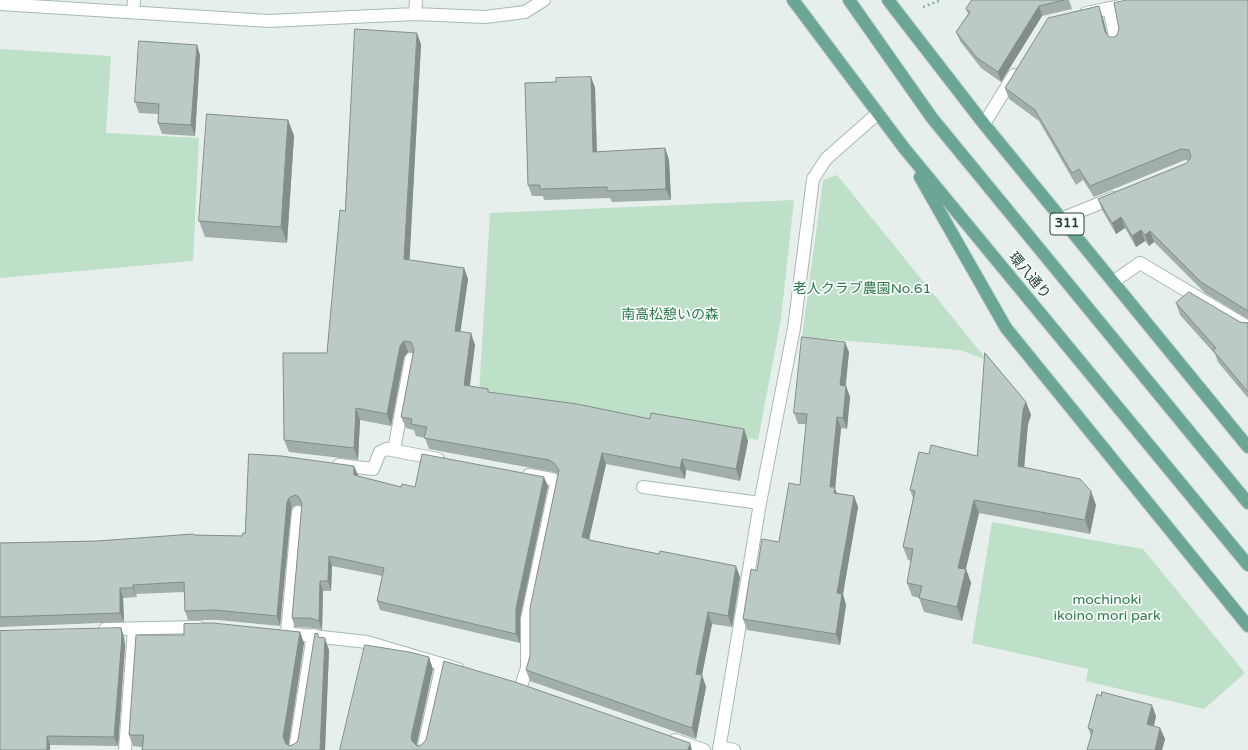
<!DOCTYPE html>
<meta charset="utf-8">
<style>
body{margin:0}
canvas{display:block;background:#e6efeb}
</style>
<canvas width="1248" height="750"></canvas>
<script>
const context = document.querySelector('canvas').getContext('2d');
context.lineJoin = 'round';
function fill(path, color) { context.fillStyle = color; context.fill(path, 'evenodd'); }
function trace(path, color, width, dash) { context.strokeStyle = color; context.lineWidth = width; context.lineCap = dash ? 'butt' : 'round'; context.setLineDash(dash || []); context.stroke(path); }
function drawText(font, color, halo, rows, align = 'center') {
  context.font = font + ' "Varela Round","Noto Sans JP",sans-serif'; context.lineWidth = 3.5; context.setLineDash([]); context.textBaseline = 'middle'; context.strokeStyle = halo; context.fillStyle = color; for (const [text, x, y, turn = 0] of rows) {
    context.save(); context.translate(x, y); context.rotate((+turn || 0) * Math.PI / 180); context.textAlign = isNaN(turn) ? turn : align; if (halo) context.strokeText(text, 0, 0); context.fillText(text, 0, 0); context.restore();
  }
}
fill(new Path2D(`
 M0 49 111 56 106 133 199 138 193 261 0 278Z
 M837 175 987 360 960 350 802 337 823 180Z
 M794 200 781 319 758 440 479 393 490 213Z
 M992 522 1143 549 1245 673 1204 709 1086 681 1088 669 972 643Z`), '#bfe0c8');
const minor = new Path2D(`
 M0 4 269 21 415 14 485 17 525 12 544 0
 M1109 8 1116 41
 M133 12 134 0
 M1086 13 1130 4
 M415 14 416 0
 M984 124 1014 75
 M1063 218 1113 198
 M1113 282 1140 263 1248 327
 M394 450 411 359
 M339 465 373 469 380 452 386 449 438 459
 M643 487 760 503
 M105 629 199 627
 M285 633 367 642 458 669
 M287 633 298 512
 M521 686 527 668V619L556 484 552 479 529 475
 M675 740 704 750
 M719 747 734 750
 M125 750 134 629
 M295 750 313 635
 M423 750 442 664
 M719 750 760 503 794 328 813 179 826 159 878 113`);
const major = new Path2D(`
 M793 0 904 148 1248 565
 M849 0 932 118 1248 503
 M888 0 984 124 1248 447
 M920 177 1006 328 1248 626`);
trace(minor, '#a8b8b2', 14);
trace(major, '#c2cac8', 14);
trace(new Path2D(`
 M923 7 941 0`), '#86b3a5', 2.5, [2, 3]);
trace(minor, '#fff', 12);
trace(major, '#6aa596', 12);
fill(new Path2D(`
 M972 0H1069L1072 9 1042 16 1001 82 981 68 960 41 956 32 968 14 966 9Z
 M1248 0V319L1205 293 1154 242 1149 246 1145 241 1136 247 1125 228 1116 234 1102 210 1098 199 1187 163 1189 161 1185 160 1094 197 1083 180 1076 185 1039 121 1009 99 1005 88 1103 18 1107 34 1109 37H1114Z
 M421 44 409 260 464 268 468 279 460 332 475 345 470 386 489 392 650 419 744 429 748 441 740 481 686 470 685 479 606 464 589 538 590 540 740 577 732 627 712 624 702 675 706 687 696 739 530 681 526 670 530 656 558 474 553 472 429 449 425 438 416 436 414 430 406 428 401 417 413 353 408 352 404 357 391 426 360 420 358 460 289 452 284 440 327 353 345 211Z
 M200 55 195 136 162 134 158 123 159 114 139 113 135 102Z
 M591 77 595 88 597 152 665 148 669 160 671 200 612 202 610 198 544 200 543 196H532L528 185 556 82Z
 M288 120 294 136 287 243 205 237 199 221Z
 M1176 303 1240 322 1247 323 1248 322V398L1218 362 1215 354 1180 315Z
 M849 352 846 386 850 397 847 429 841 428 835 489 837 493 854 496 858 507 843 594 846 605 840 645 747 630 743 619 757 571 779 542 800 485 806 424H798L794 413Z
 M1026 402 1031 415 1028 424 1024 468 1096 505 1090 534 979 513 966 569 971 583 962 621 924 612 919 598 912 596 907 583 911 561 908 560 903 547 913 498 910 490 929 454 977 456Z
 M249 454 354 466 358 476 401 487 548 486 520 618V643L380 610 377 601 382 576 332 566 331 591H323L322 630 314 628 295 627 292 618 302 506 298 505 292 507 291 511 280 626 218 620H188L185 611 184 592 136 594 137 597 123 598 124 622 0 627V543L97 541 194 535 242 536 245 533Z
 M121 628 124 637 125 646 118 746 50 745V750H0Z
 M300 632 304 643 288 745 290 746 296 743 298 740 319 637 329 650 325 750H142V747L133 746 129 735 184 635Z
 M1156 716 1154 726 1160 728 1165 739 1162 750H1087L1091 736 1088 728Z`), '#a1aea9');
fill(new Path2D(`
 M1039 6 1042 16 1001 82 998 72Z
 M1099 6 1103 18 1109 43 1105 32Z
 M417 33 421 44 409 271 404 259Z
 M197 45 200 55 195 136 191 125Z
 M591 77 595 88 597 163 593 152Z
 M288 120 294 136 287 243 281 227Z
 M665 148 669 160 671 200 666 189Z
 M1121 217 1125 228 1116 234 1112 223Z
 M1141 230 1145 241 1136 247 1132 236Z
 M1150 231 1154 242 1149 246 1145 235Z
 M464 268 468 279 459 342 455 331Z
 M471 333 475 345 468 397 464 385Z
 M404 341 408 352 404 357 391 426 387 414 400 346Z
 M845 342 849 352 844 396 840 385Z
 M846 386 850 397 847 429 843 418Z
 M1026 402 1031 415 1028 424 1023 480 1018 466 1023 410Z
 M356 408 360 420 358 460 354 448Z
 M837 417 841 428 835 489 839 498 838 504 830 487Z
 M744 429 748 441 740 481 736 469Z
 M602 453 606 464 587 549 582 537Z
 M682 459 686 470 685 479 680 468Z
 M354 466 358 475 357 485 354 475Z
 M544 477 548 486 520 618V643L516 634V608Z
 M1091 491 1096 505 1090 534 1085 520Z
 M854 496 858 507 843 594 846 605 840 645 836 634 837 593Z
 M289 498 292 507 291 511 280 626 277 616 287 502Z
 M974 500 979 513 964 576 966 569 971 583 962 621 957 607 958 568Z
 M329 556 332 566 331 591 328 581Z
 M736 566 740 577 732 627 728 616Z
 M320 581 323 591 322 630 319 621Z
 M133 585 137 597 133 588Z
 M120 588 123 598 124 622 120 613Z
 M708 612 712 624 700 685 696 674Z
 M121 628 124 637 125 646 118 746 114 737Z
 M300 632 304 643 288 749 283 737Z
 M325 638 329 650 325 750H320Z
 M429 657 433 669 416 748 412 741 411 737Z
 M702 675 706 687 696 739 692 728Z
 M1152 705 1156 716 1151 736 1147 724Z
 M1160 728 1165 739 1162 750H1155Z
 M47 736 50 745V750H47Z
 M690 743 692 750H688Z`), '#838d89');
const building = new Path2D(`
 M972 0H1064L1039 6 998 72 977 58 956 32 970 12 966 9Z
 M1127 0H1248V311L1201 282 1150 231 1145 235 1141 230 1132 236 1121 217 1112 223 1098 199 1187 163 1191 157 1189 150 1181 149 1090 186 1079 169 1072 173 1035 110 1005 88 1048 18 1099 6 1105 32 1109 37H1114L1117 35 1119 29 1114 3Z
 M355 29 417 33 404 259 464 268 455 331 471 333 464 385 488 389V392L577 404 650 419 651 413 744 429 736 469 682 459 680 468 602 453 582 537 589 539V540L659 554 660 551 736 566 728 616 708 612 696 674 702 675 692 728 526 670 530 656V608L559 470 554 463 549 460 424 438 427 427 411 424 412 419 401 417 414 349 411 342 404 341 400 346 387 414 356 408 354 448 284 440 283 353H327L340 210 345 211Z
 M139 41 197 45 191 125 158 123 159 104 135 102Z
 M591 77 593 152 665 148 666 189 607 191V187L540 189V185H528L525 83 556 82V78Z
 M207 114 288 120 281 227 199 221Z
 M1189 292 1240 322 1247 323 1248 322V392L1213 350 1216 348 1176 303Z
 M802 337 845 342 840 385 846 386 843 418 837 417 830 487H835L834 493 854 496 837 593 842 594 836 634 743 619 751 569 757 571 762 539 779 542 789 483 800 485 807 414 794 413Z
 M985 353 1026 402 1023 410 1018 466 1080 479 1091 491 1085 520 974 500 958 568 966 569 957 607 919 598 922 586 907 583 913 549 903 547 915 491 910 490 919 452 929 454 931 445 977 456Z
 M249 454 281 456 354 466V475L401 487 402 484 415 487 422 454 544 477 516 608V634L377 601 384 568 329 556 328 581H320L319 621 310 618H292L302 503 299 497 295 495 289 498 287 502 277 616 214 610 185 611 184 582 133 585V588H120V613L0 617V543L97 541 193 534 194 535 242 536 243 533H245Z
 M213 623 300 632 283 737 286 744 290 746 296 743 298 740 315 633 318 634V637L325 638 320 750H142L144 735H129L136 635H184V624Z
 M121 628 122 637 114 737 47 736V750H0V631Z
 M365 645 409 652 429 657 411 737 412 741 417 746 421 745 426 740 444 661 515 682 690 743 688 750H340Z
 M1102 692 1152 705 1147 724 1160 728 1155 750H1087L1093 730 1088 728 1097 694 1101 696Z`);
fill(building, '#bbcac4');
trace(building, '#838d89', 1);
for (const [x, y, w] of [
 [1067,224,34]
]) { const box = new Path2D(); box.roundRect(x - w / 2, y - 11, w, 22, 3); context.fillStyle = '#f7fbf9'; context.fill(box); trace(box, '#24423a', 1); }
drawText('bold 13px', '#24423a', null, [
 ["311",1067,224]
]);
drawText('14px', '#24423a', '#f7fbf9', [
 ["環八通り",1029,276,50]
]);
drawText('14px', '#2d7a4b', '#f7fbf9', [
 ["老人クラブ農園No.61",862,289],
 ["南高松憩いの森",670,315],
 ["mochinoki",1107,600],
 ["ikoino mori park",1107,616]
]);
</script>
